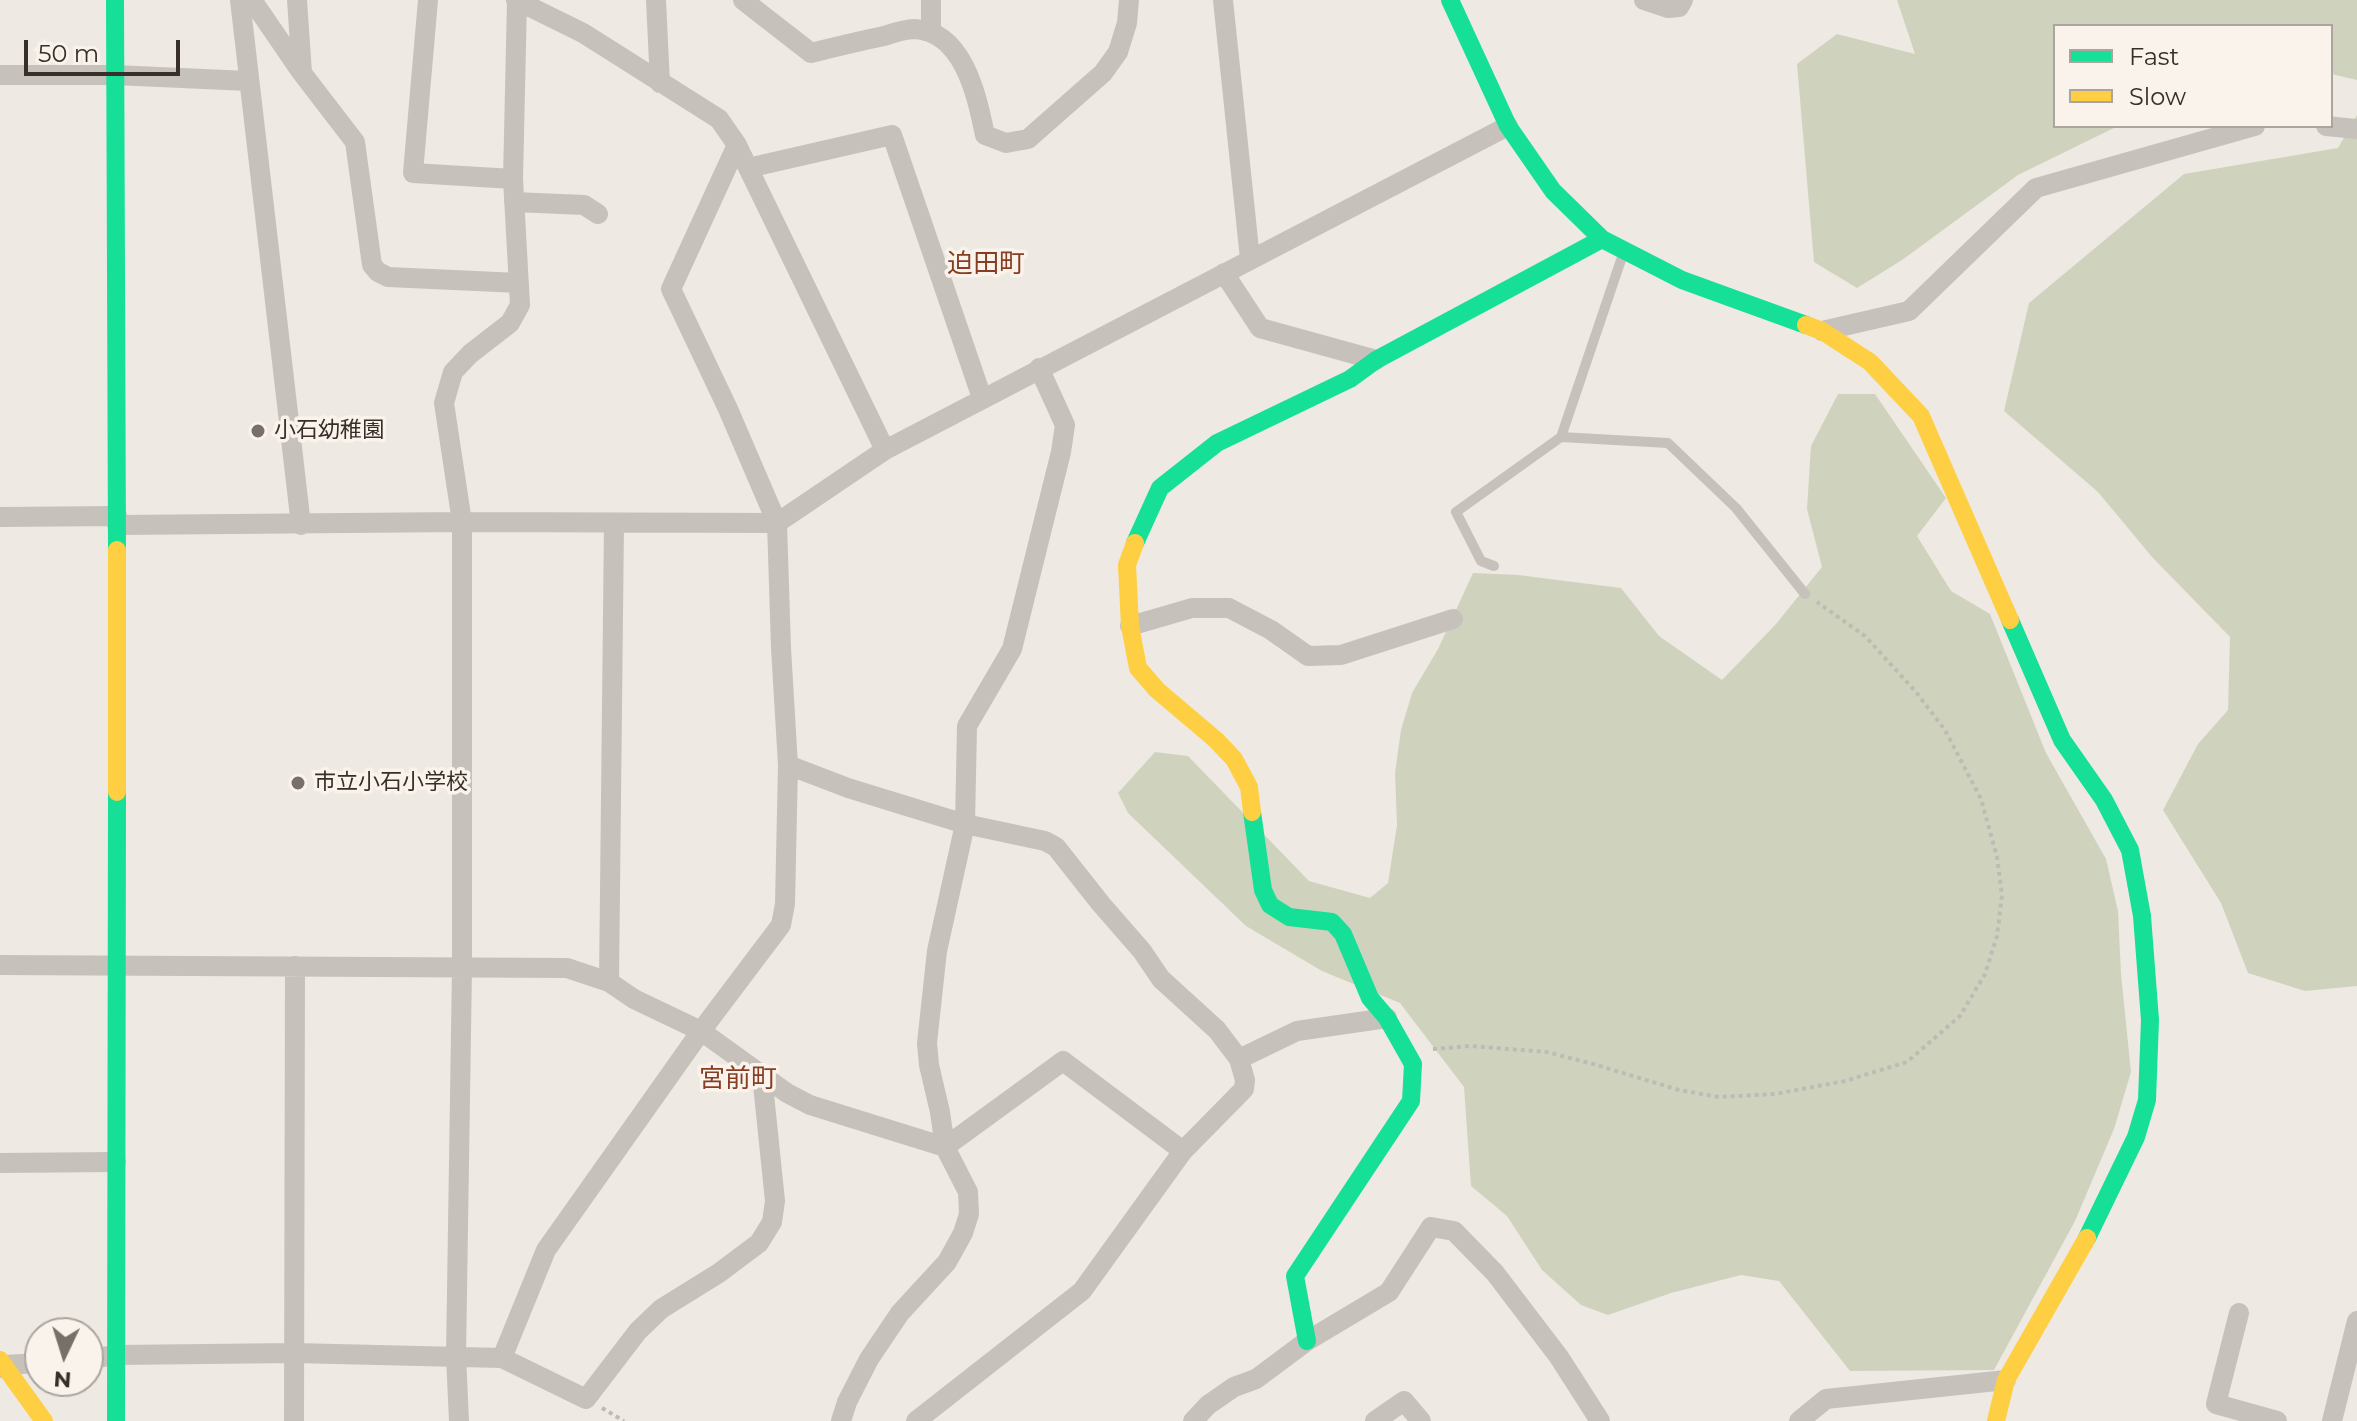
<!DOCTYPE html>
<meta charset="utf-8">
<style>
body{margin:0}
#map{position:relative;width:2357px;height:1421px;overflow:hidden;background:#eee9e3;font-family:Montserrat,sans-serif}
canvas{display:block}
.legend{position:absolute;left:2053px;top:24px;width:280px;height:104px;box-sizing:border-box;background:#faf3eb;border:2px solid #aca49e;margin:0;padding:10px 14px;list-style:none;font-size:24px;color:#382e2a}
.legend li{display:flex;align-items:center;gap:16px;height:40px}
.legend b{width:40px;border:2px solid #aca49e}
.north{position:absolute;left:24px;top:1317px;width:80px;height:80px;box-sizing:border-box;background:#faf3eb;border:2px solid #aca49e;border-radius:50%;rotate:184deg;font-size:22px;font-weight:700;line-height:32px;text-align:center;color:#382e2a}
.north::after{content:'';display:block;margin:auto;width:28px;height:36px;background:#786f6b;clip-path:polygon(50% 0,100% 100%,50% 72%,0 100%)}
.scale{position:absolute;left:24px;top:40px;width:156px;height:36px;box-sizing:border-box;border:4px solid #382e2a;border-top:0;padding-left:10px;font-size:24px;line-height:28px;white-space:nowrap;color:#382e2a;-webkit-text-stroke:6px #faf3eb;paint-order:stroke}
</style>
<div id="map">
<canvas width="2357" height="1421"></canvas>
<ul class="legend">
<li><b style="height:10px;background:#16e098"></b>Fast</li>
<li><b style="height:10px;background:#ffcf43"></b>Slow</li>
</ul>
<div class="north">N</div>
<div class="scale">50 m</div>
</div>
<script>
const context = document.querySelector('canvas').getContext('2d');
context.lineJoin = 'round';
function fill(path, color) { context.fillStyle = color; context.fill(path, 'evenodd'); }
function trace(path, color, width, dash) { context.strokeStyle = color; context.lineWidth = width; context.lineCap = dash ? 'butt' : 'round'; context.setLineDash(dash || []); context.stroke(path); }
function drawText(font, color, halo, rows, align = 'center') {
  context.font = font + ' Montserrat,"Noto Sans JP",sans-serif'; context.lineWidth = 7; context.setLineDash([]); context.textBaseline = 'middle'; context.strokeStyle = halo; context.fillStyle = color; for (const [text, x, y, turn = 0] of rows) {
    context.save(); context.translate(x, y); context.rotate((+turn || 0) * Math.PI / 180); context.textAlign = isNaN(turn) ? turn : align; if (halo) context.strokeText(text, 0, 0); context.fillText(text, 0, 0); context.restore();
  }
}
fill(new Path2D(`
 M1897 0H2357V80L2331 74V26H2055V126H2118L2018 175 1902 260 1857 288 1814 262 1797 64 1837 34 1915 54Z
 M2357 115V986L2305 991 2248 973 2221 903 2163 810 2198 744 2228 710 2230 637 2152 557 2098 492 2004 411 2029 303 2184 174 2338 148Z
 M1838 394H1875L1946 498 1917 536 1951 591 1990 614 2046 753 2106 859 2118 911 2121 974 2131 1072 2114 1129 2075 1221 1994 1370 1850 1371 1779 1281 1741 1275 1671 1293 1608 1315 1581 1305 1542 1270 1507 1216 1471 1186 1464 1087 1400 1003 1322 971 1246 926 1128 813 1118 793 1155 752 1188 756 1309 881 1370 898 1388 883 1397 825 1395 773 1401 730 1412 693 1438 649 1473 573 1518 575 1621 588 1659 636 1722 680 1776 624 1822 567 1807 509 1811 446Z`), '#cfd3bd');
trace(new Path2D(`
 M1433 1049 1470 1046 1547 1052 1593 1064 1679 1090 1719 1097 1775 1094 1845 1081 1907 1062 1960 1016 1985 974 1997 936 2002 895 1997 857 1981 799 1945 730 1916 692 1865 636 1817 602
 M602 1408 624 1421`), '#c0bab4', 4, [4, 4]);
trace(new Path2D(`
 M1561 437 1668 443 1736 508 1805 594
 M1494 566 1481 561 1456 512 1561 437 1623 254`), '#c7c1bc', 10);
trace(new Path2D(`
 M240 0 301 525
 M252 0 302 73 355 142 372 265 378 272 388 277 519 283
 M297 0 302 73
 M428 0 413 173 513 179
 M516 0 583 33 719 119 737 145 885 450
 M656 0 660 83
 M743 0 811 53C835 47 860 41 884 36 893 33 905 29 914 29 964 31 977 97 985 135L1006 143 1028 139 1103 73 1118 52 1127 23 1129 0
 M931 0V32
 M1223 0 1250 259
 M1644 0 1668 8 1679 7 1683 0
 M0 75H115L248 81
 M2326 126 2357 129
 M748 168 892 135 982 398
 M514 202 584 205 598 214
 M1224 273 1260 328 1376 360
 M1822 331 1909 311 2036 188 2255 126
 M0 517 117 516
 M117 525 462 522 777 523 885 450 1508 126
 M1130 626 1192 608H1229L1271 630 1308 656 1341 655 1453 619
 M788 765 848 788 965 824 1045 841 1056 847 1101 904 1142 951 1161 979 1217 1030 1239 1059 1245 1080 1244 1089 1183 1151 1082 1291 916 1421
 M0 965 567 968 609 982 634 999 701 1031 787 1093 810 1105 945 1147
 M609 982 614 523
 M1239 1059 1297 1031 1387 1018
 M945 1147 1063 1061 1183 1151
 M0 1163 116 1162
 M2239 1313 2216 1404 2277 1421
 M502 1358 546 1250 701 1031 781 925 785 904 788 765 781 648 777 523 728 409 671 289 737 145
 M88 1359 117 1355 294 1353 502 1358 586 1399 638 1331 661 1309 719 1273 759 1243 772 1222 775 1201 762 1075
 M0 1368 4 1365 40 1363
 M294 1421 295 966
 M459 1421 456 1356 462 968V522L444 403 453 372 470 354 510 323 520 305 513 179 517 1
 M841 1421 847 1402 869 1359 900 1313 947 1262 963 1233 969 1214 968 1192 945 1147 940 1112 929 1065 927 1043 937 951 965 824 967 726 1012 649 1061 452 1065 425 1039 368
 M1193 1421 1208 1405 1234 1387 1256 1379 1307 1341 1389 1292 1431 1227 1454 1231 1495 1273 1559 1357 1600 1421
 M1375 1421 1404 1401 1421 1421
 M1799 1421 1826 1399 2006 1380
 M2332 1421 2357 1321`), '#c7c1bc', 20);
trace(new Path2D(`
 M115 0 117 550
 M1450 0 1508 126 1553 191 1602 239 1682 280 1806 325
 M1135 543 1160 488 1217 443 1350 379 1376 360 1602 239
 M2010 620 2062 740 2104 800 2130 850 2142 916 2150 1020 2147 1100 2136 1137 2087 1238
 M1252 812 1263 890 1270 905 1289 917 1332 922 1343 934 1370 998 1387 1018 1413 1064 1411 1101 1295 1276 1307 1341
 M116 1421 117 792`), '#16e098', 18);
trace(new Path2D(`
 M1806 325 1822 331 1870 362 1921 416 2010 620
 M1135 543 1127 565 1130 626 1138 668 1157 690 1216 740 1234 759 1249 787 1252 812
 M117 792V550
 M0 1360 44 1421
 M1996 1421 2006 1380 2087 1238`), '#ffcf43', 18);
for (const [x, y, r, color] of [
 [258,431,8,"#786f6b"],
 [298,783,8,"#786f6b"]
]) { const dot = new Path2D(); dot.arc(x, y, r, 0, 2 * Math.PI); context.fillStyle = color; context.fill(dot); trace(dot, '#faf3eb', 3); }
drawText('22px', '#382e2a', '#faf3eb', [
 ["小石幼稚園",274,431],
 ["市立小石小学校",314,783]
], 'left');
drawText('26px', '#863d24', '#faf3eb', [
 ["迫田町",986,264],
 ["宮前町",738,1079]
]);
</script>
